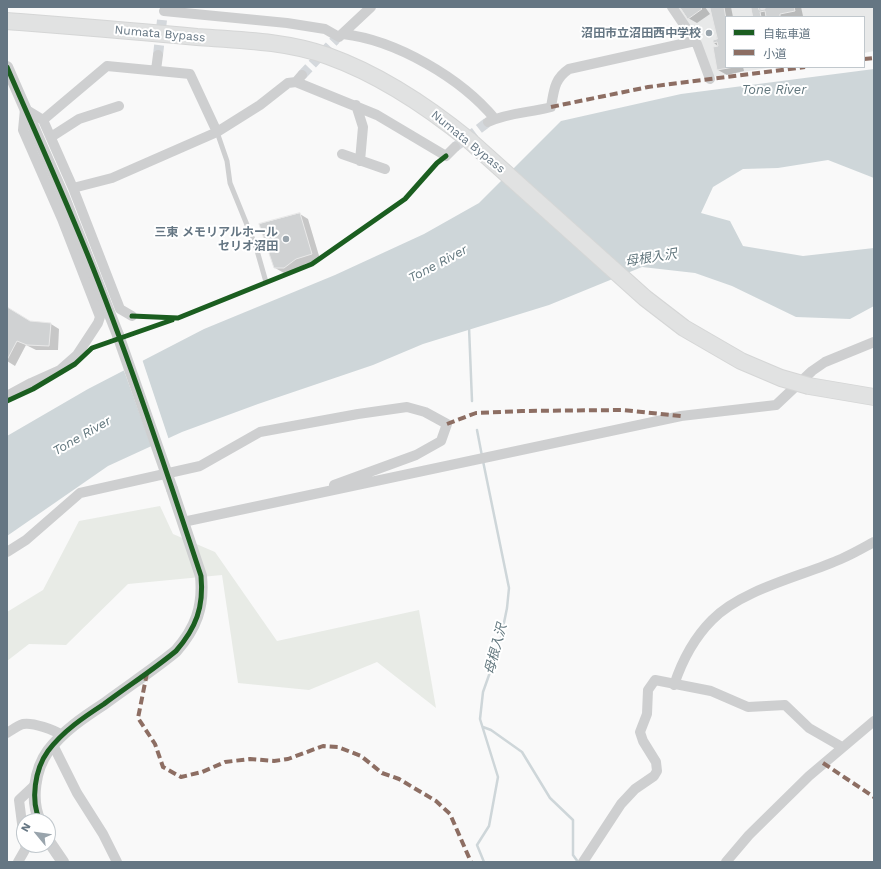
<!DOCTYPE html>
<meta charset="utf-8">
<style>
body{margin:0}
#map{position:relative;width:881px;height:869px;overflow:hidden;background:#f9f9f9;font-family:"Work Sans","Noto Sans JP",sans-serif}
canvas{display:block}
.frame{position:absolute;inset:0;border:8px solid #657683;pointer-events:none}
.legend{position:absolute;left:725px;top:16px;width:140px;height:52px;box-sizing:border-box;background:#fff;border:1px solid #c1c8cd;margin:0;padding:5px 7px;list-style:none;font-size:12px;color:#657683}
.legend li{display:flex;align-items:center;gap:8px;height:20px}
.legend b{width:20px;border:1px solid #c1c8cd}
.north{position:absolute;left:16px;top:813px;width:40px;height:40px;box-sizing:border-box;background:#fff;border:1px solid #c1c8cd;border-radius:50%;rotate:299deg;font-size:11px;font-weight:700;line-height:16px;text-align:center;color:#657683}
.north::after{content:'';display:block;margin:auto;width:14px;height:18px;background:#99a4ac;clip-path:polygon(50% 0,100% 100%,50% 72%,0 100%)}
</style>
<div id="map">
<canvas width="881" height="869"></canvas>
<div class="frame"></div>
<ul class="legend">
<li><b style="height:5px;background:#1b5e20"></b>自転車道</li>
<li><b style="height:5px;background:#8d6e63"></b>小道</li>
</ul>
<div class="north">N</div>
</div>
<script>
const context = document.querySelector('canvas').getContext('2d');
context.lineJoin = 'round';
function fill(path, color) { context.fillStyle = color; context.fill(path, 'evenodd'); }
function trace(path, color, width, dash) { context.strokeStyle = color; context.lineWidth = width; context.lineCap = dash ? 'butt' : 'round'; context.setLineDash(dash || []); context.stroke(path); }
function drawText(font, color, halo, rows, align = 'center') {
  context.font = font + ' "Work Sans","Noto Sans JP",sans-serif'; context.lineWidth = 4; context.setLineDash([]); context.textBaseline = 'middle'; context.strokeStyle = halo; context.fillStyle = color; for (const [text, x, y, turn = 0] of rows) {
    context.save(); context.translate(x, y); context.rotate((+turn || 0) * Math.PI / 180); context.textAlign = isNaN(turn) ? turn : align; if (halo) context.strokeText(text, 0, 0); context.fillText(text, 0, 0); context.restore();
  }
}
fill(new Path2D(`
 M675 7H874V51L864 53V17H726V67H774L712 77Z`), '#e8e9e9');
fill(new Path2D(`
 M160 506 173 534 215 552 277 641 419 610 436 708 377 662 309 690 238 683 222 575 128 584 66 645 29 644 7 661V612L43 590 79 521Z`), '#e8ebe6');
fill(new Path2D(`
 M874 69V178L828 160 778 168 743 169 713 187 701 213 730 221 743 246 803 256 874 248V306L850 319 796 317 732 286 695 273 642 267 549 305 423 344 373 365 258 404 182 432 108 466 7 536V436L88 389 204 329 335 275 424 234 479 203 561 121 681 94Z`), '#ced6d9');
fill(new Path2D(`
 M142 359 169 440 152 448 123 368Z`), '#f9f9f9');
fill(new Path2D(`
 M681 7H705L710 14 697 23 688 18Z
 M711 7H731L733 17H726V67H743L744 71 727 75 718 70 719 47 714 43 718 40Z
 M754 7 764 10 766 9V7H801L803 16 754 17Z
 M300 214 308 219 320 259 305 264 293 273H284L275 268Z
 M7 308 30 322 51 324 59 329 58 350H36L26 345 15 366 7 361Z`), '#0003');
trace(new Path2D(`
 M469 327 472 401
 M477 430 482 456
 M483 461 509 588 507 608 499 647 483 692 480 719 498 777 489 826 477 845 484 862
 M483 727 491 730 522 752 550 798 573 820V855L578 862`), '#ced6d9', 2.5);
const building = new Path2D(`
 M680 7H700L702 9 688 19Z
 M710 7H724L726 19V67H734L717 70 713 47 718 46 717 42 713 43V40L717 39Z
 M751 7H758L759 10 765 9V7H794L795 11 780 14V17H766L765 11 760 12 761 17H753Z
 M300 213 312 254 296 259 284 268H274L259 224Z
 M7 307 30 321 51 323 49 346 27 345 17 341 7 360Z`);
fill(building, '#d0d2d3');
trace(building, '#e8e8e8', 1);
trace(new Path2D(`
 M158 55 162 20
 M302 75 336 39
 M455 147 488 122`), '#d4d8dc', 10, [10, 5]);
const trunk = new Path2D(`
 M7 21C70 26 134 31 197 37 240 40 287 41 328 56 381 75 427 106 470 141
 M809 386 874 397`);
trace(trunk, '#d5d6d6', 18);
trace(new Path2D(`
 M217 132 227 161 230 183 256 247 266 282`), '#cecfd0', 5);
trace(new Path2D(`
 M672 7 697 44 710 79
 M164 11 287 23 325 29 339 37
 M343 34C396 40 461 78 495 119
 M340 36 371 7
 M156 70 158 55
 M296 82 377 115 446 156 455 147
 M356 105 363 127 360 161
 M43 120 107 66 190 74 217 132
 M488 122C510 112 529 113 551 107 554 91 554 79 569 69L695 41
 M51 137 79 119 119 106
 M342 154 385 169
 M73 188 120 309 132 316
 M7 396 31 383 60 370 77 355 98 323 100 317 62 219 23 130 25 109 43 120 73 188 112 178 217 132 260 105 288 83 296 82 302 75
 M183 522 681 416 776 405 812 371 825 362 874 342
 M7 552 26 540 80 493 200 466 260 432 358 414 407 407 425 412 447 424 441 441 416 455 334 485
 M674 685C682 661 694 638 712 620 742 589 803 576 841 559 853 554 863 548 874 542
 M7 733C12 730 17 726 23 724 33 722 54 730 62 735
 M53 745 77 793 103 834 117 862
 M24 839 19 800 35 785
 M18 862 26 848 25 845
 M583 862 621 804 635 789 654 776 657 771 656 762 643 741 640 732 647 714 648 690 655 680 711 691 748 707 785 705 809 728 842 747
 M726 862 749 835 809 776 874 721`), '#cecfd0', 10);
trace(new Path2D(`
 M7 67 63 195 118 335
 M40 821C30 800 35 769 48 751 63 731 84 717 104 704 128 686 153 670 176 651 196 628 204 607 201 576L172 489
 M48 840 63 862`), '#cecfd0', 12);
trace(trunk, '#e1e2e2', 16);
const trunkBridge = new Path2D(`
 M470 141 645 298 684 328 741 361 781 378 809 386`);
trace(trunkBridge, '#d5d6d6', 18, []);
trace(new Path2D(`
 M118 335 172 489`), '#cecfd0', 12);
trace(trunkBridge, '#e1e2e2', 16);
trace(new Path2D(`
 M864 59 874 58
 M551 107 648 87 805 67
 M447 424 476 413 522 411 622 410 681 416
 M147 673 138 718 155 744 163 767 181 777 202 772 225 762 250 759 274 761 288 759 323 746 338 747 361 756 382 773 399 779 436 801 450 814 471 862
 M823 763 874 797`), '#8d6e63', 4, [8, 4]);
trace(new Path2D(`
 M7 67C36 134 66 200 93 268 133 369 167 473 201 576 204 607 196 628 176 651 153 670 128 686 104 704 84 717 63 731 48 751 35 769 30 800 40 821
 M132 316 178 318 312 264 405 199 437 163 446 156
 M7 401 33 389 75 364 92 348 172 320`), '#1b5e20', 5);
for (const [x, y, r, color] of [
 [709,33,4,"#99a4ac"],
 [286,239,4,"#99a4ac"]
]) { const dot = new Path2D(); dot.arc(x, y, r, 0, 2 * Math.PI); context.fillStyle = color; context.fill(dot); trace(dot, '#fff', 1.5); }
drawText('bold 12px', '#657683', '#fff', [
 ["沼田市立沼田西中学校",701,33],
 ["三東 メモリアルホール",278,232],
 ["セリオ沼田",278,246]
], 'right');
drawText('12px', '#657683', '#fff', [
 ["Numata Bypass",160,34,5],
 ["Numata Bypass",468,142,39]
]);
drawText('italic 13px', '#60757c', '#fff', [
 ["Tone River",774,90],
 ["母根入沢",651,258,-9],
 ["Tone River",438,264,-28],
 ["Tone River",82,436,-30],
 ["母根入沢",496,649,-75]
]);
</script>
